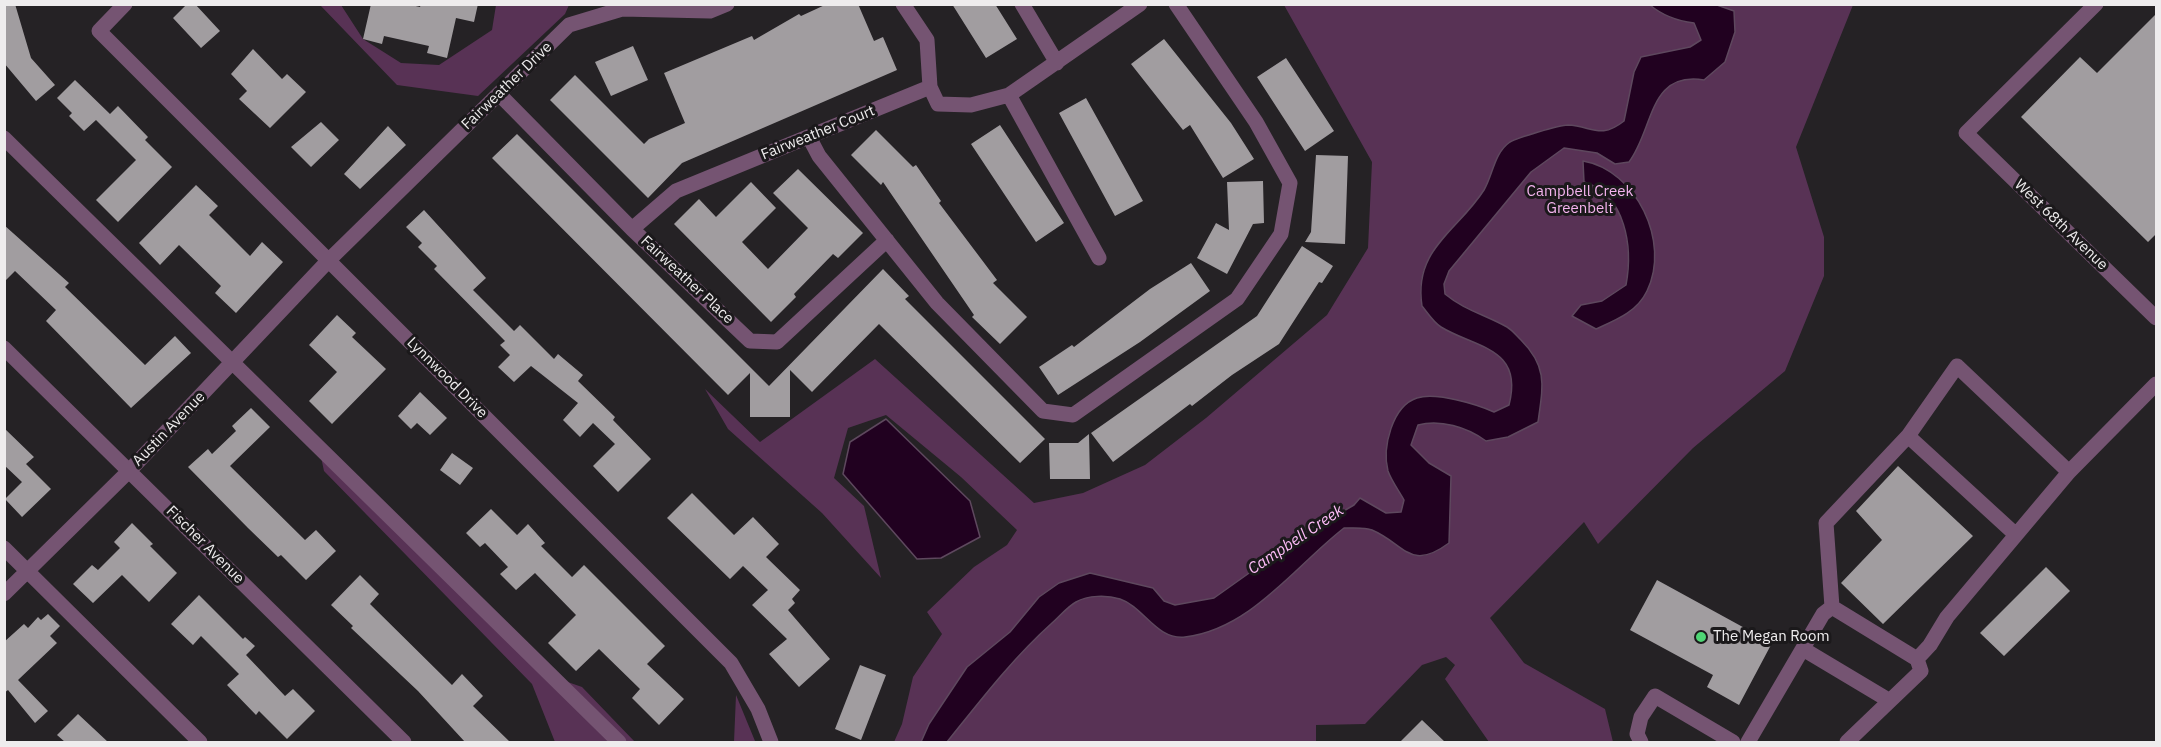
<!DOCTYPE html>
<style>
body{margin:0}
#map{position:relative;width:2161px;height:747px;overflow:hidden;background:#252225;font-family:"IBM Plex Sans",sans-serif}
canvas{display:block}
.frame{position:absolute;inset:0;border:6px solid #eeeced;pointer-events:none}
</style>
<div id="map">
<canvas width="2161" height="747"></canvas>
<div class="frame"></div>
</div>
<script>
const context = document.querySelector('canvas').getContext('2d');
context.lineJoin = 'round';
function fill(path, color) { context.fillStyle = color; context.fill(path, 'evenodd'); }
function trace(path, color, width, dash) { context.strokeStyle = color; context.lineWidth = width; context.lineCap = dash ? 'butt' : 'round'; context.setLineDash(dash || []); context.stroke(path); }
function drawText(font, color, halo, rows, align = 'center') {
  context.font = font + ' "IBM Plex Sans",sans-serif'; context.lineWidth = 6; context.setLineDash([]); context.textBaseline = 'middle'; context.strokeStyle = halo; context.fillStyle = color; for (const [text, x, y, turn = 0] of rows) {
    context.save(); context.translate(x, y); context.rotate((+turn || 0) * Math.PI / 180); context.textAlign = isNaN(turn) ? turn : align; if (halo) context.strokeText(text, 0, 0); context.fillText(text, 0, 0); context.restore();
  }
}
fill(new Path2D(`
 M320 5H341L363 39 401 63 439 65 492 30 496 5H569L565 14 478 96 397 85Z
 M1284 5H1853L1796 147 1824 237V276L1785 371 1693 448 1598 544 1584 522 1490 618 1524 663 1605 709 1613 742H1489L1445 679 1455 665 1446 657 1422 665 1365 724 1316 725V742H894L902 724 913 677 942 634 927 612 974 567 1007 545 1017 530 961 477 886 415 848 428 834 478 864 506 881 578 822 513 728 429 705 389 760 442 875 359 1034 503 1083 493 1145 465 1206 418 1327 315 1368 248 1372 162Z
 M321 457 542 673 582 687 635 742H555L532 684 324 471Z
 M736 695 755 741V742H734Z`), '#583255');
const water = new Path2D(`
 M1650 5H1717L1734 11 1735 32 1725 62 1704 80C1648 71 1654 129 1629 162L1615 164 1597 153 1564 148 1531 172 1449 271 1444 284 1445 294C1464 310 1486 315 1507 327 1512 330 1516 335 1521 340 1548 367 1543 386 1538 422L1508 437 1486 441C1467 427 1440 419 1418 425L1411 445 1429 463 1451 476 1449 543C1410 572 1405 544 1372 530 1365 527 1352 528 1344 528 1295 566 1251 629 1185 637 1156 640 1144 607 1120 599 1107 595 1088 595 1076 602 1067 607 1059 617 1052 623 1012 659 980 701 947 742H921L929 724 967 667 1010 632 1039 597 1059 583 1090 573 1153 588 1164 601 1175 605 1214 598 1304 534 1354 505 1360 498 1386 513 1401 512 1404 500C1399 491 1391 480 1388 471 1382 448 1392 406 1417 398 1436 392 1476 404 1494 412L1509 405C1524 347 1475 348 1441 327 1433 322 1427 312 1422 306 1413 249 1458 231 1484 190 1493 175 1494 153 1510 142 1517 138 1559 125 1568 125 1592 126 1600 140 1624 121L1634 72 1641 57 1690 47 1701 40 1694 23C1678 21 1663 16 1650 5Z
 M1583 161C1636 170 1671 242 1647 291 1637 312 1616 320 1596 329L1572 316 1581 305 1602 301 1626 285C1633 247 1626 195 1584 182Z
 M886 419 970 501 980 537 941 558 917 559 843 474 850 442Z`);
fill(water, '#210120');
trace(water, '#5e485e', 1.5);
fill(new Path2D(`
 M4 4H15L31 58 55 85 36 101 4 63Z
 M187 4H195L220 31 201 48 173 18Z
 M371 4H407L420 7 421 4H478L474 22 456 18 447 58 427 53 429 46 384 36 382 44 363 39Z
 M827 4H858L874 41 883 37 897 70 682 163 648 198 550 100 575 75 644 144 649 139 685 123 664 73 752 36 754 40 799 14 801 16Z
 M952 4H995L1017 39 986 58Z
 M2157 13V233L2148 242 2021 117 2080 57 2097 73Z
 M1164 39 1231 123 1254 159 1223 178 1190 125 1183 130 1131 64Z
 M633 46 648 80 611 96 595 62Z
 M253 49 282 79 287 74 306 92 270 128 239 99 247 91 231 74Z
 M1286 58 1334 131 1305 151 1257 77Z
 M75 80 110 114 118 106 148 137 145 140 172 167 118 222 96 200 136 160 96 120 84 131 69 116 72 113 57 98Z
 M1086 98 1143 201 1115 216 1059 113Z
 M321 122 339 140 311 167 291 147Z
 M1000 125 1064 223 1036 242 971 144Z
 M388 126 406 145 360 189 344 174Z
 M876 130 913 167 916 165 941 201 939 203 997 280 993 283 1027 317 1000 344 972 317 974 315 883 182 881 185 851 155Z
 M517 134 769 386 883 269 909 296 905 299 1045 439 1020 463 879 324 812 392 790 370V417H750V373L728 395 492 158Z
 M1316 155 1348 156 1345 244 1305 242 1311 232Z
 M798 169 863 233 838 258 833 254 794 294 796 297 771 322 674 224 699 199 716 217 751 182 776 208 742 242 768 269 808 228 773 193Z
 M1263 181 1264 223 1253 224 1227 274 1197 258 1216 223 1229 230 1227 182Z
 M196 185 218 206 209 215 250 256 262 242 283 262 236 313 215 293 221 286 179 245 160 265 139 243Z
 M424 210 486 278 473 290 514 331 520 325 554 359 558 354 583 375 578 381 615 417 613 420 651 459 618 492 593 466 615 444 593 423 580 437 563 420 578 403 531 366 514 382 498 367 510 355 500 345 505 341 434 269 437 266 418 247 422 243 406 227Z
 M4 225 69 283 65 287 145 365 175 336 191 353 131 408 46 321 56 310 15 271 4 282Z
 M1302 246 1333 266 1322 283 1319 282 1279 344 1232 375 1192 406 1190 404 1113 462 1091 433 1257 316Z
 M1191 263 1210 291 1140 342 1058 395 1039 367 1072 345 1074 347 1150 289Z
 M337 315 356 333 352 337 386 369 332 424 309 401 337 372 309 345Z
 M420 392 447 418 430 435 417 423 411 429 398 416Z
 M251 408 270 427 230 466 305 540 316 530 336 551 306 580 281 555 278 557 248 528 188 467 208 449 212 454 236 431 232 426Z
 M4 428 34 457 26 464 51 489 22 517 5 499 22 482 4 465Z
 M1089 434 1090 479H1050L1049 443H1078Z
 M452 453 473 468 460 485 440 470Z
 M1898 466 1973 536 1883 624 1841 583 1882 540 1856 511Z
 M692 493 734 535 753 517 779 544 766 557 800 590 792 599 795 603 788 610 830 659 799 687 769 654 787 639 752 605 768 590 743 566 730 579 667 518Z
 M491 509 517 535 528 524 545 543 541 546 572 577 584 565 665 646 647 664 684 699 659 725 632 698 640 689 599 649 576 671 548 643 576 615 535 573 516 590 500 574 508 567 485 543 480 547 466 533Z
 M132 523 153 544 150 546 177 573 149 602 122 575 93 603 73 584 92 565 98 570 120 548 114 542Z
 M2046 567 2070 591 2004 656 1980 633Z
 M360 575 379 594 370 604 452 685 462 674 483 696 473 706 510 742H465L418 691 351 628 353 626 331 605Z
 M1657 580 1772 643 1739 705 1707 687 1713 675 1630 630Z
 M199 595 243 639 245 637 255 646 246 655 285 696 293 689 315 711 287 739 259 711 256 715 227 685 239 674 201 636 193 645 171 624Z
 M48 614 60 626 50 636 57 643 18 680 48 711 35 723 8 690 4 693V642L24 624 28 628 38 617 41 620Z
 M860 665 886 675 861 740 835 729Z
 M78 714 108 742H65L57 735Z
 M1422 720 1445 742H1400Z`), '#a19da0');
trace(new Path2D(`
 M125 4 99 31 731 663 758 709 771 742
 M1022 4 1057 63
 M2096 4 1966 133 2156 318
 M930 87 938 104 971 105 1009 95 1140 4
 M499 94 632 229 750 341 777 342 887 240
 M1009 95 1099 258
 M809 137 819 156 937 303 1043 411 1073 415 1237 299 1281 234 1290 183 1256 122 1176 4
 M4 138 619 742
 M632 229 676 191 930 87 927 40 903 4
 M4 348 404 742
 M1908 436 1957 366 2069 472
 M4 548 200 742
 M4 594 130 470 329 260 569 25 622 9 710 11 727 4
 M1832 607 1826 523 1908 436 2015 534
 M1803 649 1890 701
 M1917 659 1930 645 1947 617 2069 472 2156 384
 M1641 742 1637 734 1641 717 1655 696 1733 742
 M1748 742 1823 614 1832 607 1917 659 1921 671 1847 742`), '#755472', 15);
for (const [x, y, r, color] of [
 [1701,637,6,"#4fd675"]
]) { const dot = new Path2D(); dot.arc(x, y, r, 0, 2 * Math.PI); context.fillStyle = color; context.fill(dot); trace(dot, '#1b191b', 2); }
drawText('15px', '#eeeced', '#1b191b', [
 ["Fairweather Drive",507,86,-44],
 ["Fairweather Court",818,133,-22],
 ["West 68th Avenue",2061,225,44],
 ["Fairweather Place",687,280,43],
 ["Lynnwood Drive",447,378,45],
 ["Austin Avenue",169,429,-46],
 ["Fischer Avenue",205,545,45]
]);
drawText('15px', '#f4b3ee', '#1b191b', [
 ["Campbell Creek",1580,192],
 ["Greenbelt",1580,209]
]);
drawText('15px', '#eeeced', '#1b191b', [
 ["The Megan Room",1713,637]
], 'left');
drawText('italic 16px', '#febcf8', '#1b191b', [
 ["Campbell Creek",1296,540,-34]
]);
</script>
